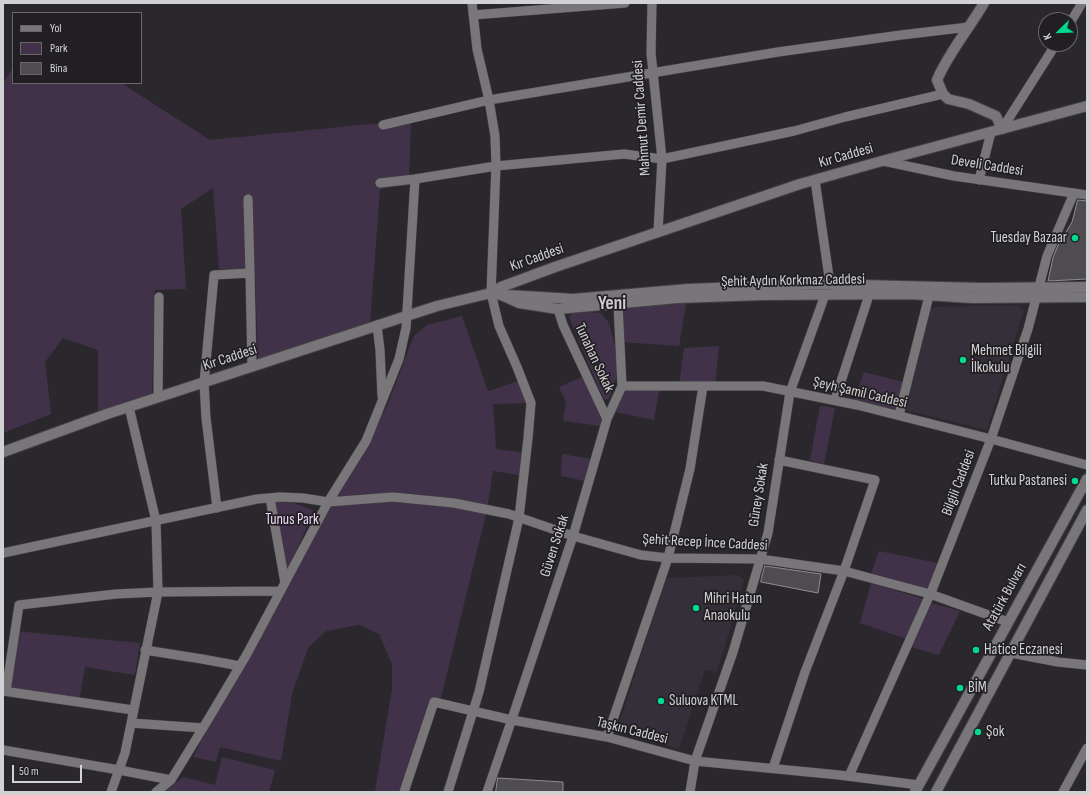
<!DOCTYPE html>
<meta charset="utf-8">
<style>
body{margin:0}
#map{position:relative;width:1090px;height:795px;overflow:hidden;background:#2a282c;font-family:"Sofia Sans Condensed",sans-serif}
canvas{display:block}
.frame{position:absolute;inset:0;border:4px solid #d2d1d3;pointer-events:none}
.legend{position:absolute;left:12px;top:12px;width:130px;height:72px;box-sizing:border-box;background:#211f22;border:1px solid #686669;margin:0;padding:5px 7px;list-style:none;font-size:12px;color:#d2d1d3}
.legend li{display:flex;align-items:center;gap:8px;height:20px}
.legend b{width:20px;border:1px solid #686669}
.north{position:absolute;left:1038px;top:12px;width:40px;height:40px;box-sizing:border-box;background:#211f22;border:1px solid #686669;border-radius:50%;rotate:247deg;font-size:11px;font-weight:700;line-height:16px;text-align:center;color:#d2d1d3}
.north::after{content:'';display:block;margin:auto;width:14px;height:18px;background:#00d98c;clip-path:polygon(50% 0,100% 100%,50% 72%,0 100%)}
.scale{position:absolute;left:12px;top:765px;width:70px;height:18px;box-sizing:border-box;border:2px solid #d2d1d3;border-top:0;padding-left:5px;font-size:12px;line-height:14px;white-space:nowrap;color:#d2d1d3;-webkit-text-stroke:3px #211f22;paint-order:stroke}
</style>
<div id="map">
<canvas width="1090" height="795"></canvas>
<div class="frame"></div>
<ul class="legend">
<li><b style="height:5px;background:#79767a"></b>Yol</li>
<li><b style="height:11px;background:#413249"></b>Park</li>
<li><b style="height:11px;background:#4f4c50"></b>Bina</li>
</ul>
<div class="north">K</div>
<div class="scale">50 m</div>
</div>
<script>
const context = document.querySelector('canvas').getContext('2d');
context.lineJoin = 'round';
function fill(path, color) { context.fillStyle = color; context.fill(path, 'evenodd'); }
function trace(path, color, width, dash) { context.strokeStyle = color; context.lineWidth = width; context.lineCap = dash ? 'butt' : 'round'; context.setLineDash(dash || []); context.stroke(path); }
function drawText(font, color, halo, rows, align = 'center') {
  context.font = font + ' "Sofia Sans Condensed",sans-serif'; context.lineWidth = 3.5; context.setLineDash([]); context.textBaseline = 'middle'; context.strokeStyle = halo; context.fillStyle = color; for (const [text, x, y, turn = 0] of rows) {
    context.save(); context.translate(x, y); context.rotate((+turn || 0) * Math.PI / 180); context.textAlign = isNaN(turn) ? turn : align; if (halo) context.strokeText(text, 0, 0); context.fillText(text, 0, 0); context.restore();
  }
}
fill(new Path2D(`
 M1018 305 1024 310 987 430 905 410 930 307Z
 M739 575 744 580 723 653 717 672 705 670 679 749 617 730 666 578Z`), '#342f38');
fill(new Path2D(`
 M13 68V83H121L210 140 411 120 409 185 380 189 370 323 258 359 255 271 219 269 213 188 181 209 186 289 155 290 152 393 98 411V350L63 338 45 362 51 414 3 433V83Z
 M687 298 679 346 621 342 618 304Z
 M588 312 601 313 609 323 616 350 617 376 609 399 605 400 603 398 569 317 572 313Z
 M462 316 488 391 522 380 531 403 493 404 496 449 527 453 524 476 493 471 487 510 441 698 434 702 404 792H375L392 689V664L379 634 359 625 326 631 308 648 292 694 281 761 220 747 216 762 193 757 235 674 328 502 387 406 414 336 427 325Z
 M719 346 715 386H679L684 348Z
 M864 372 907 383 899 415 853 404Z
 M582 377 604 419 601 426 563 421 566 402 559 387Z
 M622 386H660L654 420 611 411Z
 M820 406 835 408 824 464 810 460Z
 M562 454 591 459 585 481 561 476Z
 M271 500 289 501 314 511 285 576Z
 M879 551 938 563 927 590 871 574Z
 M871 583 924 599 907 639 860 623Z
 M932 603 960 611 939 655 911 647Z
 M15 631 140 643 135 675 85 667 79 702 6 691Z
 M222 757 275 770 269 792H163L183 777 215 785Z`), '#413249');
const building = new Path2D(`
 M1078 200 1087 201V279L1048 281 1053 258 1058 245 1072 222Z
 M765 566 821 574 818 593 761 582Z
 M498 778 563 782V792H496Z`);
fill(building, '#4f4c50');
trace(building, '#8f8d91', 1);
const street = new Path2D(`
 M652 3 651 53 662 159 658 232
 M473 15 625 3
 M1070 23 1082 3
 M383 125 489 100 778 52 901 35 969 27
 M1002 129 1056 44
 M883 161 954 176 1087 195
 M815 180 830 284
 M979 180 991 132
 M380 183 415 179 496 166 624 154 662 159 794 131 845 117 943 94
 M248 199 250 273
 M558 309 563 325 607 419
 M377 325 380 350 382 396
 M622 386H763L857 405 991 439 1087 465
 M158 397 159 297
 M835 400 869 295
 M899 415 929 296
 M270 498 285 583
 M217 508 206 418 204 383 214 275 250 273 252 367
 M3 553 257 499 280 497 303 498 328 502 393 497 454 503 509 514 573 536 641 555 668 558 760 559 844 571 930 594 1008 622
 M145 650 202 659 240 666
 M1011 653 1058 662 1087 665
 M3 691 133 710
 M6 691 19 605 116 594 158 592 280 591
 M131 723 203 728
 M607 737 668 558 690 469 703 386
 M3 750 119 770 171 780
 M773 768 805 672 844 571 875 480 779 460
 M849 776 932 590 991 439 1028 329 1047 256 1074 193
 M111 792 125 753 158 592 156 521 129 407
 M156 792 171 780 209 718 247 654 328 502 366 441 399 359 406 328 415 179
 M404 792 434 702 512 720 607 737 695 761 839 775 919 785
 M448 792 479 692 519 518 528 438 531 403 517 367 499 326 491 293 496 166 495 136 489 100 477 49 472 3
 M487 792 514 713 573 536 607 419 622 386 618 304
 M690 792 695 761 733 652 768 533 790 392 825 295
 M1063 792 1087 748`);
const secondary = new Path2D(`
 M984 3C969 29 949 52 937 80L943 94 948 99 969 104 996 116 1002 129
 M491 293 501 295 519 303 558 309 677 298 763 295 909 294 972 298 1087 297
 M507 295 573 299 688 289 818 284 981 288 1087 287
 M3 452 107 414 437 306 491 293 501 287 555 267 800 184 882 161 1087 106
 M915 792 1087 479
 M936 792 1087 510`);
trace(street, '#454346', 10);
trace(secondary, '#454346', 12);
trace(street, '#79767a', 9);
trace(secondary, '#79767a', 10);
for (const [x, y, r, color] of [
 [1075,238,4,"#00d98c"],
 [963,360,4,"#00d98c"],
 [1075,481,4,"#00d98c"],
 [696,608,4,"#00d98c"],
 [976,650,4,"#00d98c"],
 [960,688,4,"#00d98c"],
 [661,701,4,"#00d98c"],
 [978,732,4,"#00d98c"]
]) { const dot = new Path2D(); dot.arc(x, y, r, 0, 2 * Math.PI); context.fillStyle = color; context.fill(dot); trace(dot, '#211f22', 1.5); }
drawText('15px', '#d2d1d3', '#211f22', [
 ["Mahmut Demir Caddesi",642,118,-94],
 ["Kır Caddesi",846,156,-16],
 ["Develi Caddesi",987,166,9],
 ["Kır Caddesi",537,258,-20],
 ["Şehit Aydın Korkmaz Caddesi",793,281,-1],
 ["Kır Caddesi",230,358,-18],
 ["Tunahan Sokak",594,358,65],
 ["Şeyh Şamil Caddesi",860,393,13],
 ["Bilgili Caddesi",959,483,-69],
 ["Güney Sokak",759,495,-81],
 ["Şehit Recep İnce Caddesi",705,543,3],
 ["Güven Sokak",555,546,-72],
 ["Atatürk Bulvarı",1005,597,-61],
 ["Taşkın Caddesi",632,731,14]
]);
drawText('15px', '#d2d1d3', '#211f22', [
 ["Tuesday Bazaar",1067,238,"right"],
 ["Mehmet Bilgili",971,351],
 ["İlkokulu",971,368],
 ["Tutku Pastanesi",1067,481,"right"],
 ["Mihri Hatun",704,599],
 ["Anaokulu",704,616],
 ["Hatice Eczanesi",984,650],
 ["BİM",968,688],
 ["Suluova KTML",669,701],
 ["Şok",986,732]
], 'left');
drawText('15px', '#eddaf8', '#211f22', [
 ["Tunus Park",292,520]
]);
drawText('bold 19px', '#ceccd0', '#211f22', [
 ["Yeni",612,304]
]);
</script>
